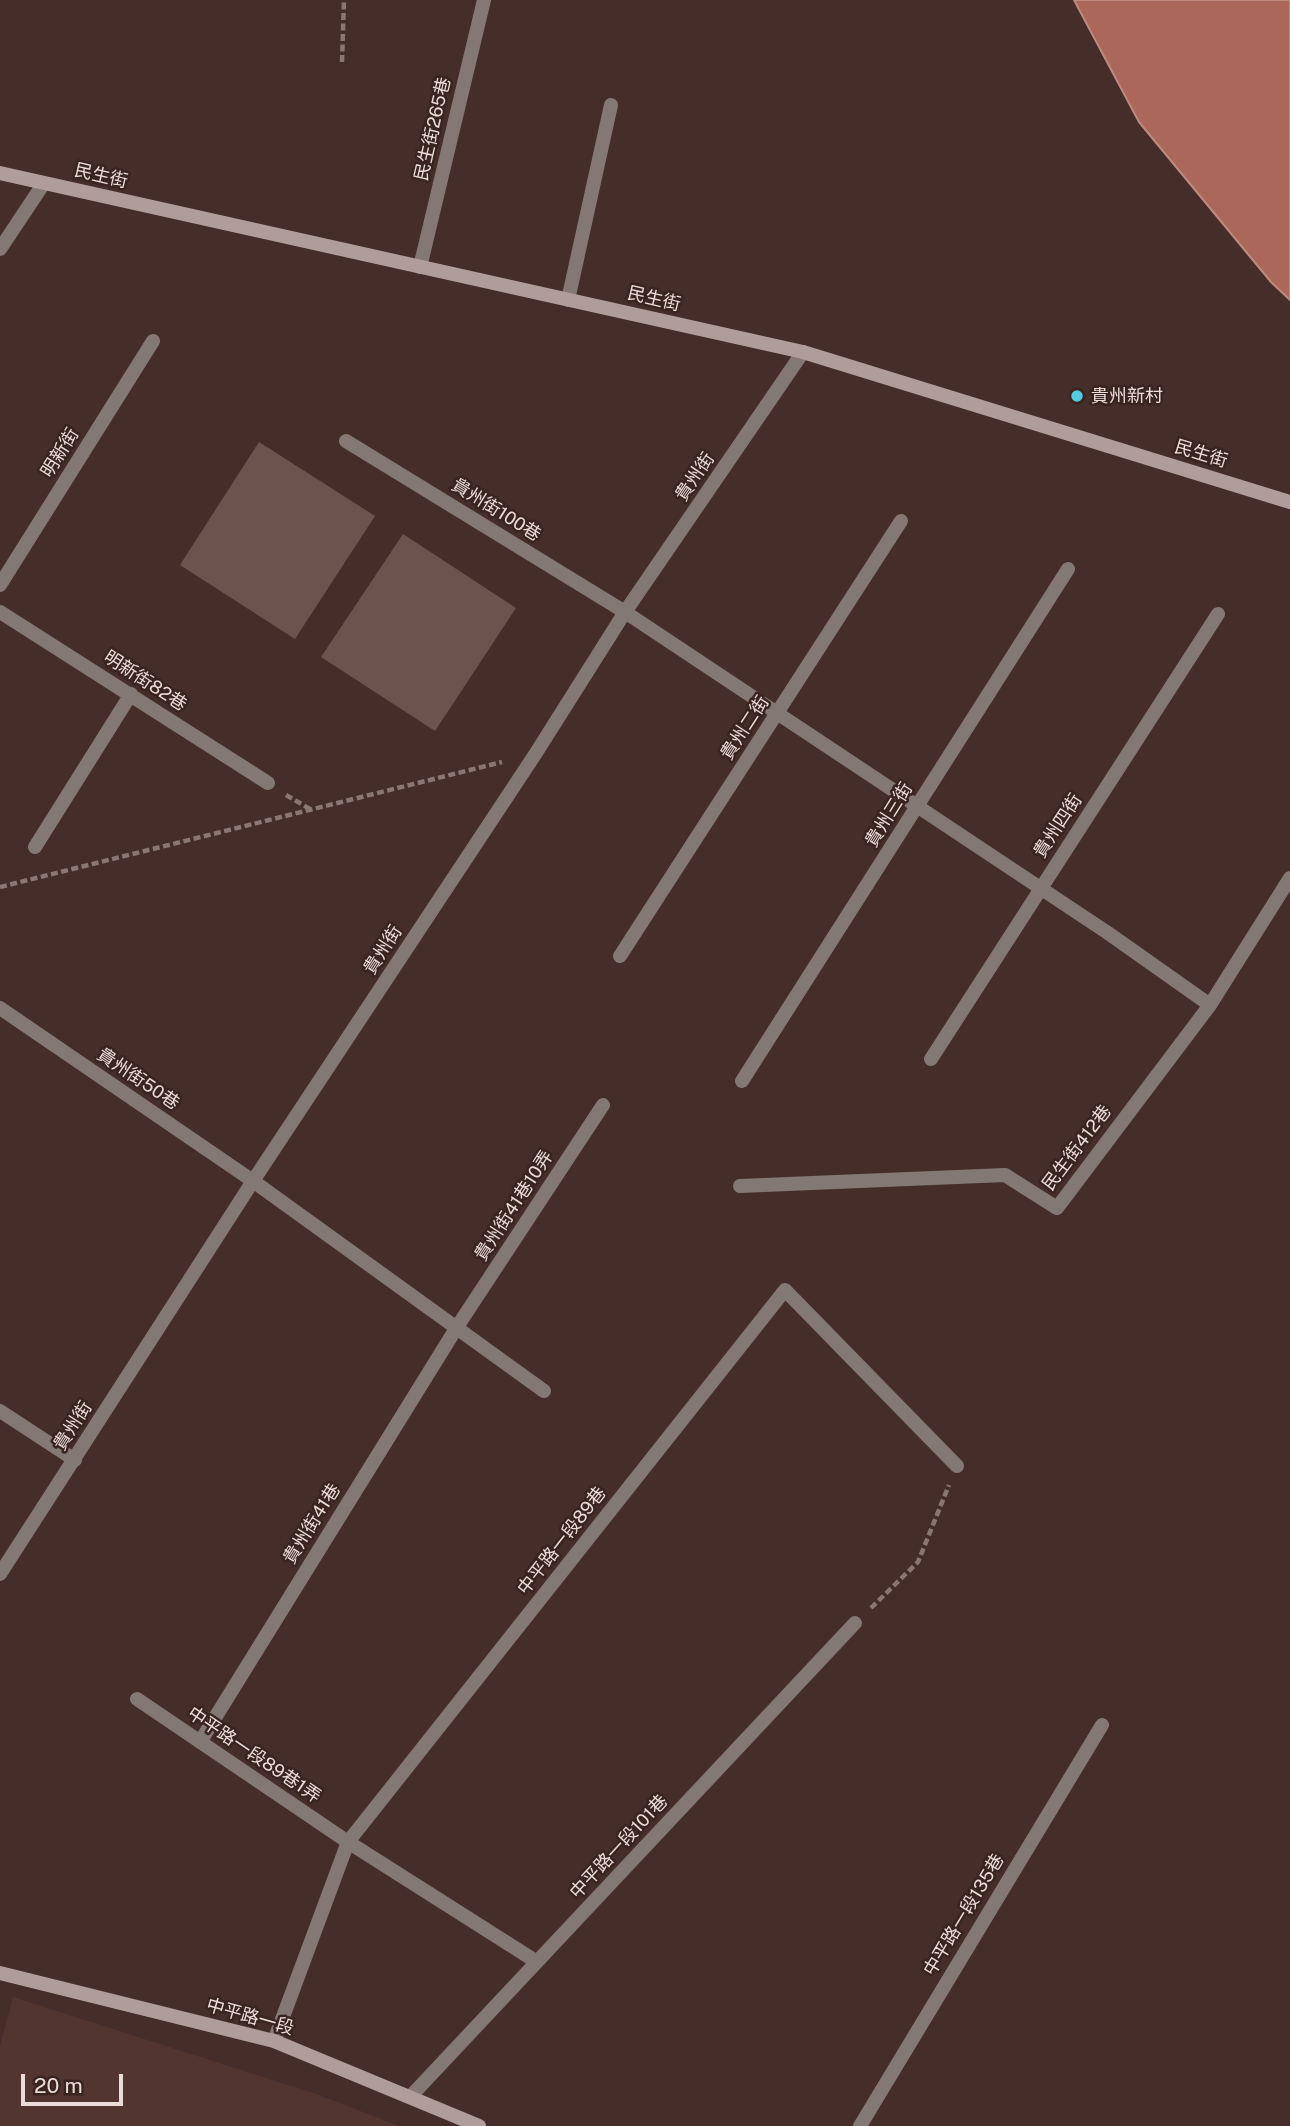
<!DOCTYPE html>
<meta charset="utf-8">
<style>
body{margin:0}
#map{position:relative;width:1290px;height:2126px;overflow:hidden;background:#452e2a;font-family:"Public Sans",sans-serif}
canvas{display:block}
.scale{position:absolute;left:21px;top:2074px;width:102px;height:32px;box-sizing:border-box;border:4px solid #ebdcd8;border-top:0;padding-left:9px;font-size:21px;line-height:24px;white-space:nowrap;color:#ebdcd8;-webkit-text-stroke:5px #3a2420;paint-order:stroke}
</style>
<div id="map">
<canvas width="1290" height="2126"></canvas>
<div class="scale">20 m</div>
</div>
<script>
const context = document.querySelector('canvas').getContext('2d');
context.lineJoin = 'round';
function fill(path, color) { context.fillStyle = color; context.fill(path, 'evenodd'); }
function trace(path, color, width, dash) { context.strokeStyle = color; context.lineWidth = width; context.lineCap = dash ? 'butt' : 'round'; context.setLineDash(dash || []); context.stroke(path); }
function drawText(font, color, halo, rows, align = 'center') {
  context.font = font + ' "Public Sans","Noto Sans TC",sans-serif'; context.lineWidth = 5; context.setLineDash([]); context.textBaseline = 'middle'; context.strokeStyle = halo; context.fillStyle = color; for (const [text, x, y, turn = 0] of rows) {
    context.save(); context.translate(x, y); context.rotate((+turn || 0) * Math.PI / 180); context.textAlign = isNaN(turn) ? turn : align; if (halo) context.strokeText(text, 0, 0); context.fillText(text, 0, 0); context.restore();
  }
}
fill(new Path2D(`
 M13 1997 316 2094 399 2126H0V2046Z`), '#53352f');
const water = new Path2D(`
 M1074 0H1290V300L1271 282 1139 122Z`);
fill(water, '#ab6759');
trace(water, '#be8a7f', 2);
fill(new Path2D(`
 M259 442 375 516 295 639 180 565Z
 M403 534 516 608 435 731 321 657Z`), '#6c544e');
trace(new Path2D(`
 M342 62 344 0
 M286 795 310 809
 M0 887 502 762
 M871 1608 918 1562 949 1485`), '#8a7672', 4.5, [7, 3.5]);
trace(new Path2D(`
 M420 267 484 0
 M568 300 611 105
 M346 441 625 612
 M0 612 268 783
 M35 847 131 694
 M0 1008 253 1181 544 1391
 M740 1186 1005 1175 1057 1208 1210 1005 1290 878
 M0 1411 75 1460
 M137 1699 348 1842 537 1962
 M200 1742 457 1327 603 1105
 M274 2041 348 1842 785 1290 957 1466
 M411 2096 855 1623
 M860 2126 1102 1725`), '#847875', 14);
trace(new Path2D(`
 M0 249 44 183
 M0 585 153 341
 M625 612 1108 933 1210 1005
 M620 956 901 521
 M931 1059 1218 614
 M742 1081 1068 569
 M0 1574 253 1181 536 753 625 612 803 352`), '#847875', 14);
trace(new Path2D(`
 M0 173 803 352 1290 502
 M0 1973 274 2041 479 2126`), '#b09d99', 14);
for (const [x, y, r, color] of [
 [1077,396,7,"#55cae0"]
]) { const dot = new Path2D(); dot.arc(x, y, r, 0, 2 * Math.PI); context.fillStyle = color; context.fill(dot); trace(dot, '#3a2420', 2.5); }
drawText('18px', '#ebdcd8', '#3a2420', [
 ["民生街265巷",433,129,-77],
 ["民生街",101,176,13],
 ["民生街",654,299,13],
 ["明新街",60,453,-58],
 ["民生街",1201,454,17],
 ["貴州街",695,477,-56],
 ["貴州街100巷",496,510,32],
 ["明新街82巷",145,681,33],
 ["貴州二街",745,728,-57],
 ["貴州三街",889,815,-58],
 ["貴州四街",1058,826,-57],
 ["貴州街",383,950,-57],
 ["貴州街50巷",138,1079,34],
 ["民生街412巷",1077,1148,-53],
 ["貴州街41巷10弄",514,1206,-57],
 ["貴州街",73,1426,-57],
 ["貴州街41巷",312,1524,-58],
 ["中平路一段89巷",562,1541,-52],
 ["中平路一段89巷1弄",254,1755,34],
 ["中平路一段101巷",619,1847,-47],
 ["中平路一段135巷",964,1915,-59],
 ["中平路一段",250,2017,16]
]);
drawText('18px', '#ebdcd8', '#3a2420', [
 ["貴州新村",1091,396]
], 'left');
</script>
